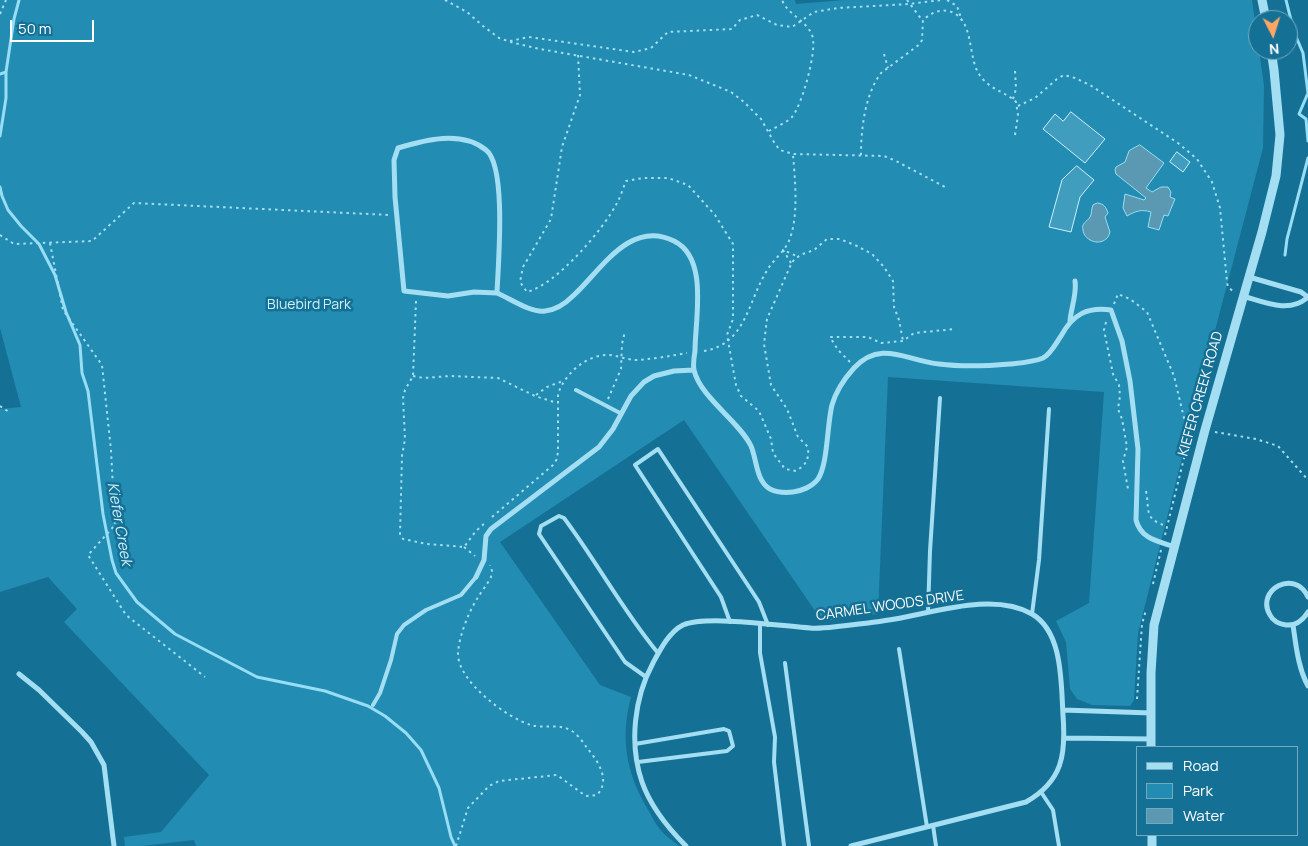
<!DOCTYPE html>
<style>
body{margin:0}
#map{position:relative;width:1308px;height:846px;overflow:hidden;background:#147195;font-family:Manrope,sans-serif}
canvas{display:block}
.legend{position:absolute;left:1136px;top:746px;width:162px;height:90px;box-sizing:border-box;background:#147195;border:1px solid #72aabf;margin:0;padding:6px 9px;list-style:none;font-size:15px;color:#fff}
.legend li{display:flex;align-items:center;gap:10px;height:25px}
.legend b{width:25px;border:1px solid #72aabf}
.north{position:absolute;left:1248px;top:10px;width:50px;height:50px;box-sizing:border-box;background:#147195;border:1px solid #72aabf;border-radius:50%;rotate:175deg;font-size:14px;font-weight:700;line-height:20px;text-align:center;color:#fff}
.north::after{content:'';display:block;margin:auto;width:18px;height:22px;background:#ffa665;clip-path:polygon(50% 0,100% 100%,50% 72%,0 100%)}
.scale{position:absolute;left:10px;top:20px;width:84px;height:22px;box-sizing:border-box;border:2px solid #fff;border-top:0;padding-left:6px;font-size:15px;line-height:18px;white-space:nowrap;color:#fff;-webkit-text-stroke:4px #147195;paint-order:stroke}
</style>
<div id="map">
<canvas width="1308" height="846"></canvas>
<ul class="legend">
<li><b style="height:6px;background:#a4def2"></b>Road</li>
<li><b style="height:14px;background:#238cb2"></b>Park</li>
<li><b style="height:14px;background:#5a99b1"></b>Water</li>
</ul>
<div class="north">N</div>
<div class="scale">50 m</div>
</div>
<script>
const context = document.querySelector('canvas').getContext('2d');
context.lineJoin = 'round';
function fill(path, color) { context.fillStyle = color; context.fill(path, 'evenodd'); }
function trace(path, color, width, dash) { context.strokeStyle = color; context.lineWidth = width; context.lineCap = dash ? 'butt' : 'round'; context.setLineDash(dash || []); context.stroke(path); }
function drawText(font, color, halo, rows, align = 'center') {
  context.font = font + ' Manrope,sans-serif'; context.lineWidth = 5; context.setLineDash([]); context.textBaseline = 'middle'; context.strokeStyle = halo; context.fillStyle = color; for (const [text, x, y, turn = 0] of rows) {
    context.save(); context.translate(x, y); context.rotate((+turn || 0) * Math.PI / 180); context.textAlign = isNaN(turn) ? turn : align; if (halo) context.strokeText(text, 0, 0); context.fillText(text, 0, 0); context.restore();
  }
}
fill(new Path2D(`
 M0 0H795L796 4 844 0H1252L1264 86 1263 148 1192 418 1138 633 1134 700 1130 706 1092 705 1077 699 1070 689 1066 642 1056 621 1089 603 1104 392 888 377 878 614 822 621 684 420 500 542 600 685 631 697C620 738 626 772 647 808 651 814 654 822 659 828 664 835 672 840 679 846H196L194 840 142 846H125L124 837 161 832 209 775 64 622 77 609 48 577 0 592V409L21 407 0 328Z`), '#238cb2');
const water = new Path2D(`
 M1140 145 1164 163 1146 188 1152 192 1161 187H1168L1171 192 1170 197 1175 199 1168 216 1164 215 1159 230 1148 227 1151 212C1141 209 1136 211 1127 216L1123 208 1125 194 1144 200 1146 198 1116 174 1115 170 1116 167 1125 162 1129 151Z
 M1098 203C1104 204 1106 207 1108 213L1105 217 1110 232C1109 235 1108 238 1106 239 1098 246 1084 240 1083 230 1081 223 1087 222 1090 217 1092 214 1091 209 1093 205Z`);
fill(water, '#5a99b1');
trace(water, '#96ddf5', 1);
trace(new Path2D(`
 M1286 0 1294 32 1303 53 1308 93 1299 114 1306 119 1308 141
 M0 74 6 72
 M0 136 6 98V72L14 19 19 0
 M0 187 2 196 8 210 21 226 39 244 55 275 66 312 80 345 82 373 88 391 103 514 112 560 116 573 137 602 175 634 257 677 325 691 368 706 385 716 406 733 421 750 439 788 451 837 455 846
 M1285 255 1287 239 1308 158`), '#96ddf5', 3);
const building = new Path2D(`
 M1071 112 1105 139 1085 163 1043 129 1055 114 1063 121Z
 M1177 152 1190 162 1183 172 1170 162Z
 M1077 166 1094 180 1080 197 1071 232 1049 227 1062 180Z`);
fill(building, '#419dbe');
trace(building, '#ccf0fc', 1);
trace(new Path2D(`
 M445 0 467 12 483 26 499 38 514 43 540 49 689 75 731 92 744 102 761 119 775 144 780 150 793 154 884 156 896 161 945 187
 M907 0 922 20
 M947 0 957 6 962 21
 M0 14 6 0
 M510 41 529 37 634 52 651 48 668 32 732 29 740 20 757 15 777 25 792 27 814 12 838 8 909 4 942 0
 M884 54 888 68
 M578 55 580 95 562 147 551 219 523 267 520 282 527 292C557 284 603 230 617 203 621 196 623 188 626 181L643 178H668L688 185 715 215 733 244V319L727 335 736 385 741 396 759 411 771 439 773 453 785 469 796 471C807 464 809 459 808 447L798 437 787 409 771 385 764 344 767 319 792 262 800 255 814 250 827 239H840L857 246 872 254 884 267 893 281 894 307 899 320 903 341
 M1013 99 1016 89 1015 70
 M1018 106 1035 98 1057 79 1064 75 1075 78 1090 85 1178 143 1197 159 1212 182 1220 208 1227 282 1228 287 1234 292
 M769 131C776 127 786 123 792 117 802 105 818 49 812 35 806 20 788 15 782 0
 M861 155C861 129 865 94 881 73L920 44 922 40 923 20C930 14 938 9 948 11 975 17 967 56 979 74 989 90 1005 91 1016 102L1018 115 1015 135
 M0 235 14 244 92 241 134 203 390 215
 M50 243 63 310 102 365 111 450 115 525 88 555 126 615 205 677
 M791 263 783 250 799 257
 M416 301 413 376 405 390 403 398 405 439 402 456 400 535 403 539 427 544 464 547 476 531 485 523
 M1114 304 1118 294 1130 299 1147 312 1174 376 1184 418 1195 427
 M1106 322 1104 330 1113 374 1119 385 1120 396 1118 409 1122 419 1127 447 1123 461 1128 489
 M704 351C747 344 748 299 768 269 774 259 784 252 789 241 799 216 795 181 793 154
 M850 362 838 350 830 337H868L881 343 903 341 914 333 955 329
 M413 376 424 378 450 376 498 378 535 396 557 403
 M536 395 547 387 563 381
 M608 399 621 369 622 344 625 331
 M0 406 9 412
 M1215 432 1256 439 1278 446 1308 480
 M1146 491C1150 511 1143 519 1167 526
 M492 517 553 465 557 459 558 451V394C565 373 587 354 610 355 619 356 627 360 637 360 653 359 670 356 687 353
 M1165 535 1192 426
 M464 547 475 556
 M1153 584 1161 550
 M1137 699 1142 624 1146 610
 M456 846 468 808 489 786 499 781 557 775 583 794 587 796 597 795C611 780 598 761 587 748 583 742 578 735 572 731 560 723 544 729 531 725 507 718 457 681 458 653 459 637 468 613 477 599 481 592 487 585 491 577L492 571 490 565`), '#a4def2', 2, [2.5, 4]);
trace(new Path2D(`
 M576 390 620 413
 M928 612 930 551 940 398
 M1032 614 1039 560 1049 409
 M730 622 721 597 635 465 658 449 759 602 768 625
 M760 624V653L775 737 774 762 784 846
 M899 649 927 827
 M785 663 809 846
 M646 677 625 662 539 534 541 526 559 516 564 518C597 562 623 611 658 653
 M373 705 380 693 391 660 397 634 404 625 426 610 461 595 476 577
 M635 744 724 729 729 731 733 746 727 751 638 762
 M1041 792 1053 810 1059 846
 M933 825 936 846`), '#a4def2', 4);
trace(new Path2D(`
 M1249 277 1301 292 1308 297
 M497 293 474 292 448 296 404 291 395 197 394 160 398 148C425 140 461 130 486 150 507 166 498 266 497 293 511 299 531 313 545 311 557 310 566 303 574 295 601 270 630 219 674 241 709 258 695 319 695 351 694 357 693 365 694 370 700 397 739 421 751 446 757 460 756 481 770 489 776 492 785 493 793 492 801 491 812 487 818 479 828 464 827 424 832 405 836 391 844 379 854 368 881 339 907 361 939 364 962 367 987 366 1010 364 1020 363 1034 362 1043 358 1051 354 1056 343 1061 336 1073 314 1087 307 1111 310L1122 341 1130 381 1138 449 1136 520C1141 539 1157 541 1175 547
 M1243 296C1264 302 1290 314 1308 297
 M1070 321C1071 308 1077 294 1075 281
 M476 577 484 560 486 536 491 529 599 447 613 429 631 396 644 382 654 376 674 371 694 370
 M1308 597C1295 568 1255 590 1270 615 1273 621 1279 624 1286 625 1296 626 1303 620 1308 612
 M1293 625C1296 645 1298 668 1308 686
 M19 674 39 690 82 732 91 742 104 765 114 846
 M1063 710 1151 713
 M1065 738 1151 739
 M686 846C669 829 650 805 642 782 629 744 634 698 653 663 660 650 669 632 683 625 707 615 782 626 810 628 820 629 832 627 842 626 860 624 878 622 895 619 936 612 994 592 1032 614 1063 632 1061 683 1063 715 1066 754 1063 781 1026 802L851 846`), '#a4def2', 5);
trace(new Path2D(`
 M1262 0 1266 20
 M1151 747V673L1154 625 1205 430 1262 232 1276 176 1280 135 1274 70 1271 50
 M1152 835V846`), '#a4def2', 9);
drawText('14px', '#ccf0fc', '#147195', [
 ["Bluebird Park",309,305]
]);
drawText('14px', '#fff', '#147195', [
 ["KIEFER CREEK ROAD",1201,394,-74],
 ["CARMEL WOODS DRIVE",890,606,-8]
]);
drawText('italic 15px', '#cceffb', '#147195', [
 ["Kiefer Creek",119,524,80]
]);
</script>
